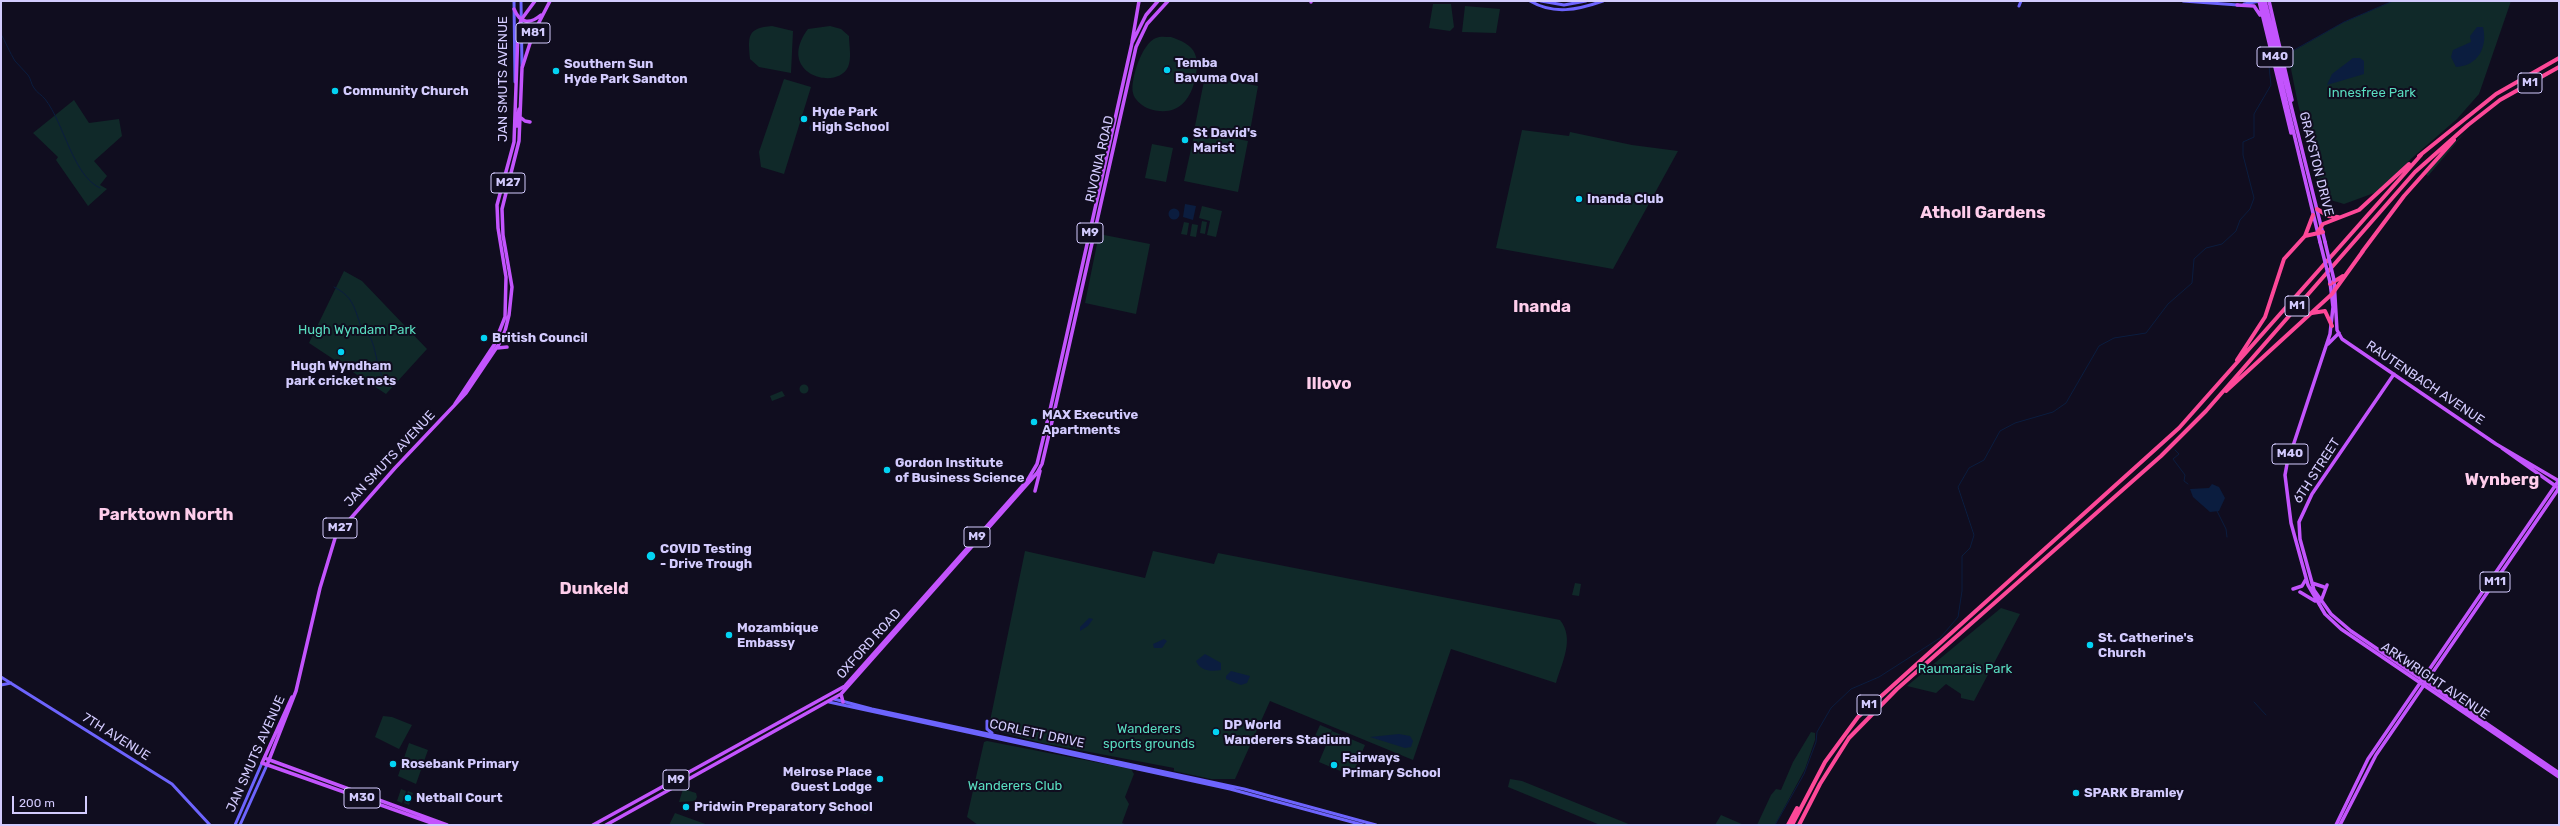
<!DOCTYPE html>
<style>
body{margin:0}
#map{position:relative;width:2560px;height:826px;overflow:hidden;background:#100d1f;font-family:Rubik,sans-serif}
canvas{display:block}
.frame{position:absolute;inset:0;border:2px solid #d3cbfe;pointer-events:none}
.scale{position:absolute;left:12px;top:796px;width:75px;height:18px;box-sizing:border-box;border:2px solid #d3cbfe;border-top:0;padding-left:5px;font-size:12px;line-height:14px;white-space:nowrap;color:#d3cbfe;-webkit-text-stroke:3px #100d1f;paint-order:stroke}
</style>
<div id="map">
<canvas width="2560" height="826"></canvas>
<div class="frame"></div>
<div class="scale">200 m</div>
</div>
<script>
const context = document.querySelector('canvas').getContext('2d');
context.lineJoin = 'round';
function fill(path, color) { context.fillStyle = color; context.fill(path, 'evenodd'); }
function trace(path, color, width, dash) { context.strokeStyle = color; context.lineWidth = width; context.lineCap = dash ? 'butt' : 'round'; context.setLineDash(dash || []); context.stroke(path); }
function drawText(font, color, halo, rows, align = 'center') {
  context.font = font + ' Rubik,sans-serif'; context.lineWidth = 4; context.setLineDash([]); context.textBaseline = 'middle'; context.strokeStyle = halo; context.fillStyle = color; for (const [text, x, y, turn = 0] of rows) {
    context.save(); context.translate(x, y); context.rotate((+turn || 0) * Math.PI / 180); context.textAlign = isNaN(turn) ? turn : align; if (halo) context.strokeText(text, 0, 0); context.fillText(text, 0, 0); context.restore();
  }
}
fill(new Path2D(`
 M2393 1H2511L2479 94 2457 119 2412 158 2377 192 2344 204 2327 199 2319 185 2298 104 2288 54 2344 22Z
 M1433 4H1451L1454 27 1450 31 1429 28Z
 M1465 6 1500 9 1496 33 1462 32Z
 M772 26 793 31 791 73 759 67 750 59C748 36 747 28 772 26Z
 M830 26 841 29 849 36C849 46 852 58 848 67 836 92 775 73 808 29Z
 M1171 37C1180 40 1192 45 1195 54 1198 61 1197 71 1195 79 1190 104 1173 118 1147 108 1141 105 1134 99 1133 93 1130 80 1142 43 1156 38 1160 36 1166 37 1171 37Z
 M1205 76 1258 86 1249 137 1195 126Z
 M784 79 811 87 784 174 761 167 759 152Z
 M74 100 89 123 119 119 122 136 94 161 107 176 100 185 107 189 88 206 56 160 58 157 33 133Z
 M1522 130 1569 136 1570 132 1632 145 1678 151 1613 269 1496 248Z
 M1195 131 1248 141 1238 192 1184 181Z
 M2466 131 2428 176 2425 174Z
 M1152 144 1173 148 1166 182 1145 178Z
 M1202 206 1222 211 1216 237 1207 235 1210 221 1199 218Z
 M1202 221 1207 222 1205 234 1200 233Z
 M1184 222 1189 223 1187 235 1181 234Z
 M1192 224 1198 225 1196 237 1190 236Z
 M1099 234 1150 244 1136 314 1085 303Z
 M344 271 362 281 427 349 386 394 309 343Z
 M799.5 389a4.5 4.5 0 1 1 9 0a4.5 4.5 0 1 1-9 0Z
 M782 391 785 396 772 401 770 396Z
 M1025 551 1145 578 1153 551 1214 564 1218 553 1560 620C1575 639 1562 662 1556 683L1451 649 1413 760 1270 701 1235 779H1211L1174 771V768L1042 743 993 730 989 726Z
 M1575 583 1581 584 1579 596 1572 595Z
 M2001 608 2020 614 1974 701 1961 698V694L1946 684 1936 693 1907 686Z
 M383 716 392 717 412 725 399 749 375 737Z
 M1320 725 1332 730 1327 741 1315 736Z
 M1332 731 1365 745 1352 776 1319 762Z
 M1811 732 1815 733V740L1805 769 1775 825H1757L1771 795 1776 789 1781 790 1793 762Z
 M987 741 1131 769 1134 774 1125 797 1129 804 1122 823 1127 825H978L967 817 984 742Z
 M409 743 428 750 416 784 398 776Z
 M1510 779 1522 781 1631 825H1600L1508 787Z
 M401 789 406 791 402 803 397 801Z
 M683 789 696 793 697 797 695 801 679 802Z
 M408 791 413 793 409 805 404 803Z
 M864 800 870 803 866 814 860 812Z
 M675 813 708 825H669Z
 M1721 815 1744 825H1715Z`), '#102929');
fill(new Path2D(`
 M2477 27H2483C2488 47 2478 66 2456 67L2451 57 2453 50 2471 42 2470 36Z
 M2353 58H2360L2364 61V74L2327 85 2332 74Z
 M809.5 128a4.5 4.5 0 1 1 9 0a4.5 4.5 0 1 1-9 0Z
 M1185 204 1196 206 1193 220 1183 217Z
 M1168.5 214a5.5 5.5 0 1 1 11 0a5.5 5.5 0 1 1-11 0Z
 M2212 484 2219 487 2225 498 2219 511 2210 512 2193 497 2190 489 2209 488Z
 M1089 618 1093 619 1088 626 1080 631V627Z
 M1164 639 1167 641 1162 648H1154L1153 644Z
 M1205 654 1221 663V670C1212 672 1200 671 1196 661Z
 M1231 671 1250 676 1247 683 1241 685 1226 679V676Z
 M1399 734 1410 736 1413 741 1411 747 1405 748 1370 737Z`), '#0b1d3f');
trace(new Path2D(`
 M1 34C6 43 10 53 15 61 19 66 24 70 28 75 31 79 31 84 34 88 37 93 42 95 45 99 64 123 73 176 100 188
 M2287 54 2344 22 2393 1
 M334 287C352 296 354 306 360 324 362 330 368 334 371 339 375 347 377 365 382 376
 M2175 450 2179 454 2173 459 2185 475 2184 481 2188 484
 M2217 511 2226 529 2227 537
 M2254 702 2266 715
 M1775 825 1804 774 1816 742 1817 732 1831 708 1851 689 1879 677 1940 638 1958 617 1962 591V556L1970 548 1974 535 1958 487 1969 468 1984 460 2000 431 2015 423 2053 412 2066 403 2099 346 2114 338 2146 333 2168 304 2192 283 2194 259 2206 248 2222 244 2236 231 2240 220 2250 209 2254 198 2243 155V142L2254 137V114L2271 85 2268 57`), '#0b1d3f', 1);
trace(new Path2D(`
 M514 1 515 82
 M521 1 522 67
 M1530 1C1554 15 1577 10 1603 1
 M1541 1 1564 5 1586 1
 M2183 1 2238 5
 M2244 4 2260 1
 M2019 6 2021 1
 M1 677 172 784 210 825
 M1 685 11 683
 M834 699 872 709 1244 789 1376 825
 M829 702 1230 789 1363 825
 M987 721V729L992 733
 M235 825 262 763
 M240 825 267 765`), '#6d64fd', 3);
trace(new Path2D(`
 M1311 1V2
 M2259 1 2291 133
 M2262 1 2320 242
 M2265 1 2325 242
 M2269 1 2292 100
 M2237 5 2254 6 2260 15
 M514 9C520 23 529 25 541 15
 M1132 42 1139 1
 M520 117 525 121 530 122
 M517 126 519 109
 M2334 280 2337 330 2342 339 2496 444 2559 481
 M2330 282 2333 307 2330 334 2287 464 2285 475 2291 523 2308 585 2325 614 2341 629 2559 777
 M2328 344 2339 333
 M497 348 507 347
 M2394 374 2312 494 2299 522 2300 539 2314 590 2331 614 2351 631 2559 773
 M455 404 494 345 505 317 506 277 498 228 497 205 514 142 518 31 521 20 535 1
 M2502 448 2557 487
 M1035 491 1040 471
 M2312 583 2324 587
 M2293 589 2302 586 2306 579
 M2300 592 2315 601
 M2321 601 2327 585
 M841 694 843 702
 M292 697 262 763 437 825
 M267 759 447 825
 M267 765 296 691 320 588 336 535 395 468 466 393 499 344 505 331 509 315 512 287 503 235 502 209 519 141 522 68 533 34 550 1
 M593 825 845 686 1027 481 1037 464 1050 410 1132 43 1146 15 1158 1
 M606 825 841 694 1037 473 1042 464 1054 413 1136 47 1147 24 1168 1
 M2336 825 2368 759 2559 480
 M2340 825 2376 755 2559 488`), '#c354fd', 3.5);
trace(new Path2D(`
 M2419 156 2496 94 2559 58
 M2317 209 2328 216 2338 217
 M2317 233 2323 224 2359 210 2409 164
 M2305 236 2323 232
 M2362 252 2404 196 2454 140
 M2330 284 2343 276
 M2312 313 2325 311 2332 326
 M2237 360 2265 317 2284 259 2305 236 2313 215
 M2226 391 2332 294 2363 251
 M1788 825 1797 808
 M1792 825 1825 762 1858 717 2179 428 2421 155
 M1799 825 1820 784 1849 738 1897 689 2161 456 2206 411 2415 172 2468 125 2500 100 2559 67`), '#fd4898', 4);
trace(new Path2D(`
 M2320 242 2330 282
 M2325 242 2334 280`), '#c354fd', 3.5);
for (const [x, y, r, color] of [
 [1167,70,4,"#03d3f3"],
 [556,71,4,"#03d3f3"],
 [335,91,4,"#03d3f3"],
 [804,119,4,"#03d3f3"],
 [1185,140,4,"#03d3f3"],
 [1579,199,4,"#03d3f3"],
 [484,338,4,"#03d3f3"],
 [341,352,4,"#03d3f3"],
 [1034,422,4,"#03d3f3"],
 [887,470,4,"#03d3f3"],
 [651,556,5,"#03d3f3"],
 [729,635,4,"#03d3f3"],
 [2090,645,4,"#03d3f3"],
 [1216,732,4,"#03d3f3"],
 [393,764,4,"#03d3f3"],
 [1334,765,4,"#03d3f3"],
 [880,779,4,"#03d3f3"],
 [2076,793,4,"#03d3f3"],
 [408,798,4,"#03d3f3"],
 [686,807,4,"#03d3f3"]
]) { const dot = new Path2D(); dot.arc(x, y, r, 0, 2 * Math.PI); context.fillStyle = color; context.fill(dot); trace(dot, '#100d1f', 1.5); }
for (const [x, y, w] of [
 [533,33,34],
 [2275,57,36],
 [2530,83,24],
 [508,183,34],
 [1090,233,26],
 [2297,306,24],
 [2290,454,36],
 [340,528,34],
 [977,537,26],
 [2495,582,30],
 [1869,705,24],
 [676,780,26],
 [362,798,36]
]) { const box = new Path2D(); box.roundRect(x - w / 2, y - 10, w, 20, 3); context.fillStyle = '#100d1f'; context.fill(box); trace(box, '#d3cbfe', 1); }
drawText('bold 12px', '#d3cbfe', null, [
 ["M81",533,33],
 ["M40",2275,57],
 ["M1",2530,83],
 ["M27",508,183],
 ["M9",1090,233],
 ["M1",2297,306],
 ["M40",2290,454],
 ["M27",340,528],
 ["M9",977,537],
 ["M11",2495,582],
 ["M1",1869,705],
 ["M9",676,780],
 ["M30",362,798]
]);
drawText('bold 13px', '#d3cbfe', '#100d1f', [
 ["Temba",1175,63],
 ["Bavuma Oval",1175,78],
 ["Southern Sun",564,64],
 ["Hyde Park Sandton",564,79],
 ["Community Church",343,91],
 ["Hyde Park",812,112],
 ["High School",812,127],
 ["St David's",1193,133],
 ["Marist",1193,148],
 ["Inanda Club",1587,199],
 ["British Council",492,338],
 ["Hugh Wyndham",341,366,"center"],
 ["park cricket nets",341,381,"center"],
 ["MAX Executive",1042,415],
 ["Apartments",1042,430],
 ["Gordon Institute",895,463],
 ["of Business Science",895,478],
 ["COVID Testing",660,549],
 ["- Drive Trough",660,564],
 ["Mozambique",737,628],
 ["Embassy",737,643],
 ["St. Catherine's",2098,638],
 ["Church",2098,653],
 ["DP World",1224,725],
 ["Wanderers Stadium",1224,740],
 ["Fairways",1342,758],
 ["Primary School",1342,773],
 ["Rosebank Primary",401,764],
 ["Melrose Place",872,772,"right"],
 ["Guest Lodge",872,787,"right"],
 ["SPARK Bramley",2084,793],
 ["Netball Court",416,798],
 ["Pridwin Preparatory School",694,807]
], 'left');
drawText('13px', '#d3cbfe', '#100d1f', [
 ["JAN SMUTS AVENUE",503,79,-90],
 ["RIVONIA ROAD",1100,159,-77],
 ["GRAYSTON DRIVE",2316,164,76],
 ["RAUTENBACH AVENUE",2425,383,34],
 ["JAN SMUTS AVENUE",390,459,-47],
 ["6TH STREET",2317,471,-57],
 ["OXFORD ROAD",869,644,-48],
 ["ARKWRIGHT AVENUE",2435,681,34],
 ["CORLETT DRIVE",1037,734,12],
 ["7TH AVENUE",116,737,32],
 ["JAN SMUTS AVENUE",256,754,-66]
]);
drawText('13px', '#59ddc0', '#100d1f', [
 ["Innesfree Park",2372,93],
 ["Hugh Wyndam Park",357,330],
 ["Raumarais Park",1965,669],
 ["Wanderers",1149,729],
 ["sports grounds",1149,744],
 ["Wanderers Club",1015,786]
]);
drawText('bold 17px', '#fecdeb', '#100d1f', [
 ["Atholl Gardens",1983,213],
 ["Inanda",1542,307],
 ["Illovo",1329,384],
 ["Wynberg",2502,480],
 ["Parktown North",166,515],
 ["Dunkeld",594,589]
]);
</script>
